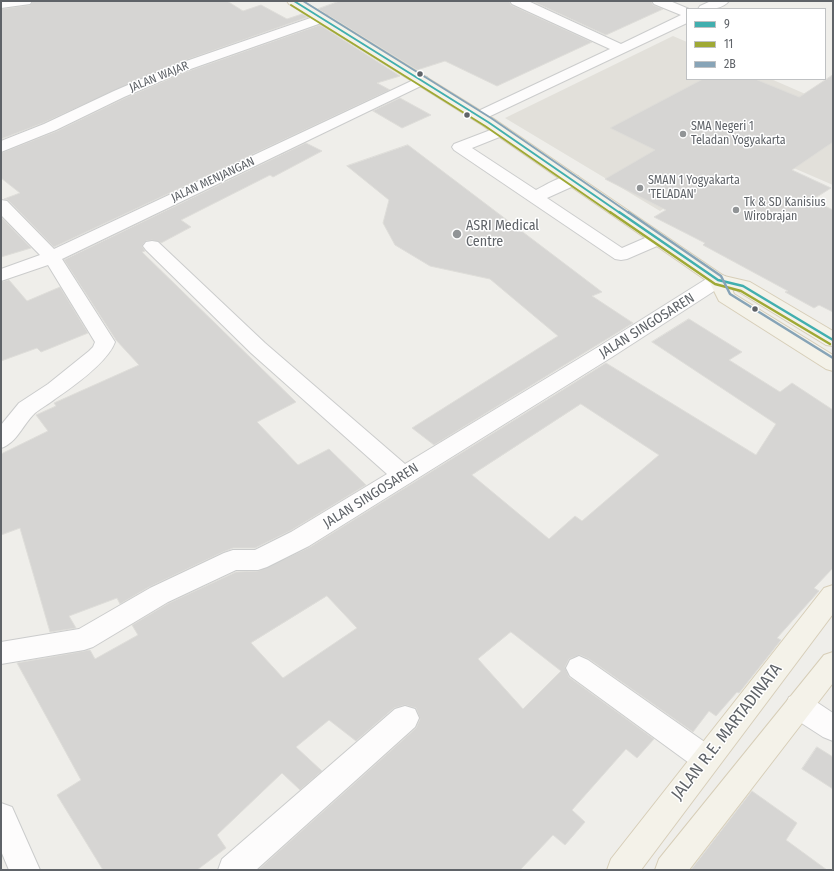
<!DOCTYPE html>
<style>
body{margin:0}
#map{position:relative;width:834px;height:871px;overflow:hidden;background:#efeeea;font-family:"Fira Sans Condensed",sans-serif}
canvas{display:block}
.frame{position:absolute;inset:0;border:2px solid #5f6368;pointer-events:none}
.legend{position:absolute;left:686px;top:8px;width:140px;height:72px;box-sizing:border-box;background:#fff;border:1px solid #bfc1c3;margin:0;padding:5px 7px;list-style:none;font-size:12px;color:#5f6368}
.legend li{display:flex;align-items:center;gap:8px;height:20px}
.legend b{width:20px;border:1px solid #bfc1c3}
</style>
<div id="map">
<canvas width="834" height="871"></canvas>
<div class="frame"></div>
<ul class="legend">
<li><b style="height:5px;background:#41afaf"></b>9</li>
<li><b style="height:5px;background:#9fa935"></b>11</li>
<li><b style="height:5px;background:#87a4b7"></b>2B</li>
</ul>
</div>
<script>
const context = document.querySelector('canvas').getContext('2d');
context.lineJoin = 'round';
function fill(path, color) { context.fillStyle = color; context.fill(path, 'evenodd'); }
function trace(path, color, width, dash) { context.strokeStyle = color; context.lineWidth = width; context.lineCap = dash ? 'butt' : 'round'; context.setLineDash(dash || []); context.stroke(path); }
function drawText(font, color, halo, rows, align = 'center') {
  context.font = font + ' "Fira Sans Condensed",sans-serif'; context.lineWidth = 3; context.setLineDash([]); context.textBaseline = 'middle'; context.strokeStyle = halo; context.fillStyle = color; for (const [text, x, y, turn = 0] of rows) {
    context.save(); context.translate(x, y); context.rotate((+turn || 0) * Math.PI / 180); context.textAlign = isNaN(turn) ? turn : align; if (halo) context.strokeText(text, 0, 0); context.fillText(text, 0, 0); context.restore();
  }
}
fill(new Path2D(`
 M673 36 687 42V79H771L833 106V185L752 150 660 211 505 118Z`), '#e2e0da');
const building = new Path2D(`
 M33 1H227L243 11 261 5 287 19 302 14 308 17 172 65 43 123 1 139V9L30 5Z
 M340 1H509L511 5 592 42 497 86 445 61 417 70 318 9Z
 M532 1H651L653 5 663 9 606 35Z
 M320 25 400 76 377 83 390 90 54 247 8 200 4 199 20 193 1 178V153L57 131 125 98 183 73Z
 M833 75V142L792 170 831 188 812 200 833 210V312L819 305 814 308 785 292 788 291 703 245 705 243 654 217 666 210 605 179 655 150 610 128 703 79H755L799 97Z
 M400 98 431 115 402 128 373 111Z
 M306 143 322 151 273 177 270 175 181 220 191 227 161 243 152 240 146 241 142 246 145 251 142 252 296 402 257 422 298 465 329 449 366 485 290 531 255 548H233L223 552 149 587 120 604 117 598 69 616 76 628 50 632 20 528 1 535V454L48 431 36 415 56 406 54 403 139 365 116 340 64 260Z
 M408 145 602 292 592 296 633 323 434 445 412 428 558 336 490 279 430 266 395 245 383 223 389 200 347 166Z
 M1 217 31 248 1 257Z
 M9 280 27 301 60 287 88 333 41 352 37 348 1 361V282Z
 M689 319 742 352 729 360 780 392 792 383 833 410V568L814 588 819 591 777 638 781 640 739 693 737 692 716 716 709 711 693 732 589 659 580 655 569 659 565 667 569 677 654 739 637 758 626 749 572 810 585 822 565 845 553 835 520 870H258L416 728 420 719 416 708 405 705 394 708 356 741 329 720 296 747 322 771 300 790 282 773 217 835 226 848 197 870H103L57 795 81 780 17 663 90 650 95 659 138 635 132 625 169 603 236 572 258 571 310 547 606 363 756 455 776 424 652 342ZM581 404 659 455 582 521 575 516 549 539 472 475ZM327 596 357 628 283 678 251 643ZM511 632 561 671 523 709 478 659Z
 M817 747 833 757V789L802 769Z
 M752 791 797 823 786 840 827 870H691Z`);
fill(building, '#d6d5d3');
trace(building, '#deddd9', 1);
const minor = new Path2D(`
 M1 1H32L30 4 1 8Z
 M510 1H528L621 44 681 15 654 4 652 1H670L689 9H687V23L484 119 479 121 474 119 471 116 474 113 610 49 512 4Z
 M711 1H729C722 10 709 9 698 9L700 6Z
 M322 14 327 15 329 18 327 21 182 72 124 97 56 130 1 152V141L44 124 114 91 172 66Z
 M422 76 427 77 429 80 427 83 62 259 115 342C108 362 74 386 55 399 49 404 41 408 35 413 23 424 17 443 1 448V425L19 403 48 384 89 351 93 347 95 342 48 265 1 281V269L40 255 1 215V200L7 201 54 249Z
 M501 126 507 128 509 131 507 134 472 148 536 190C548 184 564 173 578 176L580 180 578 184 547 198 622 248 652 235 658 234 664 235 667 239 664 243 627 259 621 260 615 259 454 150 452 147 454 144Z
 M152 241 158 242 265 343 405 464 598 347 711 276 718 274 725 276 727 280 725 284 612 357 309 546 267 567 258 570H236L168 602 93 647 84 650 1 664V642L79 629 150 588 224 553 233 550H255L291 532 387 474 251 353 146 250 143 246 146 242Z
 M579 656 588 660 716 750 720 759 716 768 706 772 696 768 570 676 566 668 570 660Z
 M799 694 809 697 833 713V741L823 737 789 715 785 706 789 697Z
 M405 706 415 709 419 718 415 727 256 870H218L222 859 395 709Z
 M1 803 12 807 40 870H9L1 851Z`);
const major = new Path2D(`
 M287 1H303L494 119 724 276 750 282 833 331V346L826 345 736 290 732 289 734 294 833 355V371L826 369 719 301 710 283 482 125 289 4Z
 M833 585V614L641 870H607L611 859 824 588Z
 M833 652V683L689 870H655L659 859 824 655Z`);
trace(minor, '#cbcccc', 2);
trace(major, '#d7ceb8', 2);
fill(minor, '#fdfcfc');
fill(major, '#f4f2e9');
trace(new Path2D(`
 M294 1 488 122 620 213`), '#41afaf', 2);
trace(new Path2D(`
 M619 212 718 280 743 286 833 340`), '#41afaf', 2.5);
trace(new Path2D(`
 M291 5 485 126 611 213`), '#9fa935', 2);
trace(new Path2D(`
 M610 212 715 284 741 291 830 344`), '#9fa935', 2.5);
trace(new Path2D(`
 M303 1 491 118 629 213`), '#87a4b7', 2);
trace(new Path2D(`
 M628 212 721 276 730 294 833 358`), '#87a4b7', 2.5);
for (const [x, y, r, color] of [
 [420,74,3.5,"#5f6368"],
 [467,115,3.5,"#5f6368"],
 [683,134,4,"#919496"],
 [640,188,4,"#919496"],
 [736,210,4,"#919496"],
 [457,234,5,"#919496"],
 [755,309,3.5,"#5f6368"]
]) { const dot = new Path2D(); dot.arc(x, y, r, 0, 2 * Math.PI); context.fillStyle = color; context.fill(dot); trace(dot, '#fff', 1.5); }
drawText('12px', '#5f6368', '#fff', [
 ["JALAN WAJAR",159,77,-22],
 ["JALAN MENJANGAN",213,180,-25]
]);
drawText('12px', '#5f6368', '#fff', [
 ["SMA Negeri 1",691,127],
 ["Teladan Yogyakarta",691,141],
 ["SMAN 1 Yogyakarta",648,181],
 ["'TELADAN'",648,195],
 ["Tk & SD Kanisius",744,203],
 ["Wirobrajan",744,217]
], 'left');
drawText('14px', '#5f6368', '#fff', [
 ["ASRI Medical",466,226],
 ["Centre",466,242]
], 'left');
drawText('14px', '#5f6368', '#fff', [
 ["JALAN SINGOSAREN",647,326,-32],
 ["JALAN SINGOSAREN",371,496,-32]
]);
drawText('17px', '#5f6368', '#fff', [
 ["JALAN R.E. MARTADINATA",727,732,-52]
]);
</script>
